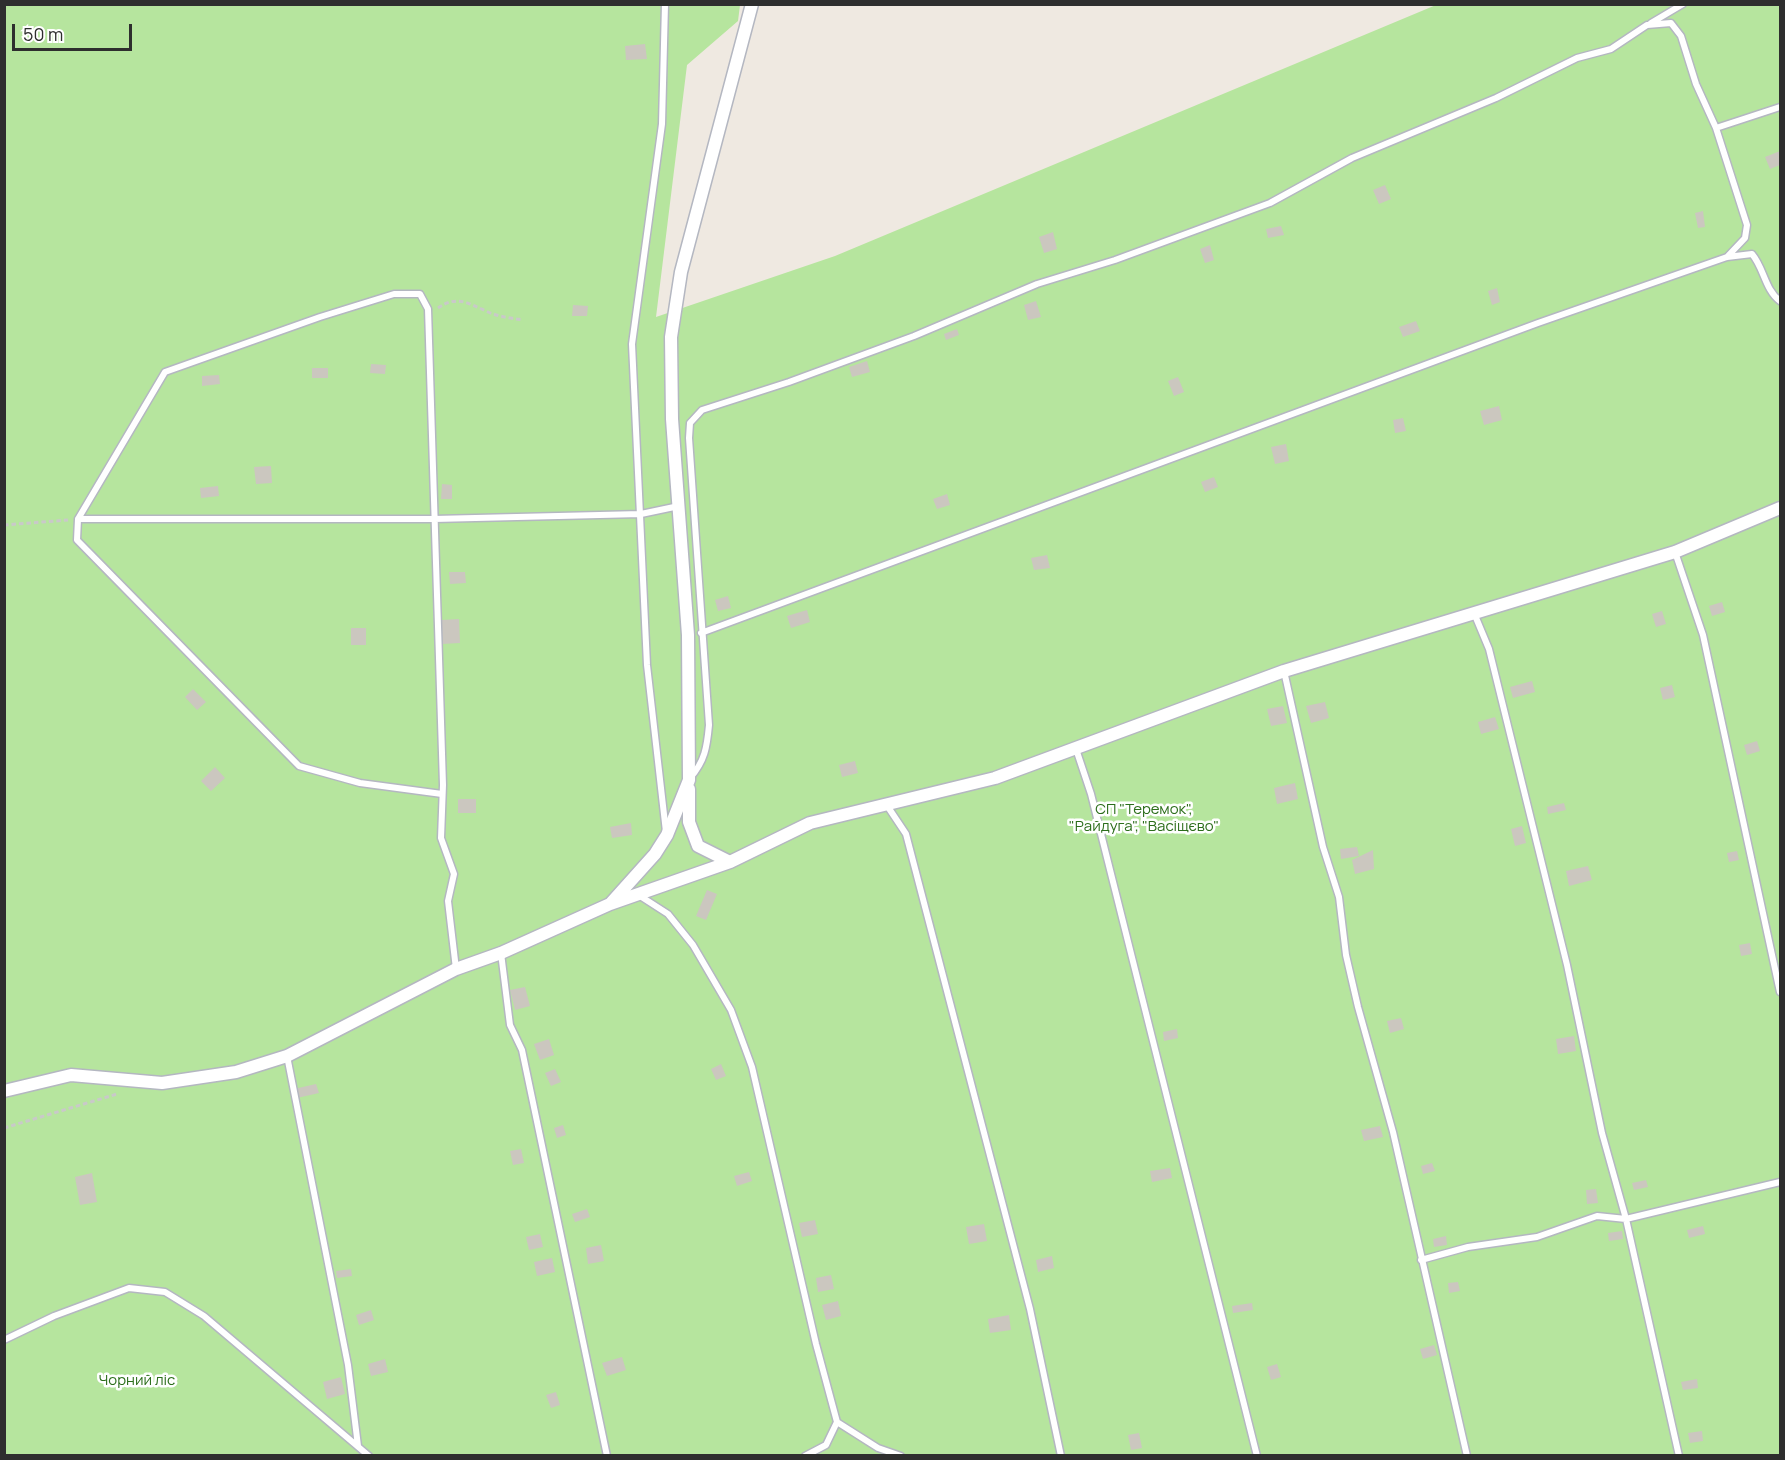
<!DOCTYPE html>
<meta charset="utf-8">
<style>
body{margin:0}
#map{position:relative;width:1785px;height:1460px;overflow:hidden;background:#efe9e1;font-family:Manrope,sans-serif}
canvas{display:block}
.frame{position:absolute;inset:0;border:6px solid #2e2e2e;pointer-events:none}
.scale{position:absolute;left:12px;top:24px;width:120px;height:27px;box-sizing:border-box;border:3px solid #2e2e2e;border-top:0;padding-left:8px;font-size:18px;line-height:21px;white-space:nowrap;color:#2e2e2e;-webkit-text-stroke:4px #fff;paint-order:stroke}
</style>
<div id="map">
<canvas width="1785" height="1460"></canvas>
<div class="frame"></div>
<div class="scale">50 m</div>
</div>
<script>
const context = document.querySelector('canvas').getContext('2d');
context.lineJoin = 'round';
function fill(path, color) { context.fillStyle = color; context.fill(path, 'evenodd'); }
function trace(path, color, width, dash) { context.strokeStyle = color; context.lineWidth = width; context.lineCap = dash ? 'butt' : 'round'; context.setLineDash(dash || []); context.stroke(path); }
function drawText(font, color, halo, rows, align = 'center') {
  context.font = font + ' Manrope,sans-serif'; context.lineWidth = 5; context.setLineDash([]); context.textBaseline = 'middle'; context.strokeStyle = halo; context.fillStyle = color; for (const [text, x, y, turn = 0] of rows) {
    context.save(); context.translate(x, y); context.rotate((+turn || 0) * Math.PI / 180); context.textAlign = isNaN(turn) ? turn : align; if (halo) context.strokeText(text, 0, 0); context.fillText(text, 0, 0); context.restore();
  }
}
fill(new Path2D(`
 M5 5H740L738 21 687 65 656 317 835 256 1436 5H1780V1455L5 1456Z`), '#b6e59e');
fill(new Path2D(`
 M645 44 647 59 626 60 625 46Z
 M1780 151V165L1770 169 1765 157Z
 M1385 185 1391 199 1379 204 1373 190Z
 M1703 211 1705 227 1698 228 1695 213Z
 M1281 226 1284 235 1268 238 1266 229Z
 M1053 232 1057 249 1044 253 1039 237Z
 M1210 245 1214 260 1205 263 1200 249Z
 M1497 288 1500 302 1492 305 1488 291Z
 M1036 301 1041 317 1028 320 1024 305Z
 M573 305 588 306 587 316H572Z
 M1416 321 1420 331 1403 337 1399 327Z
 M957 329 959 335 946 340 944 334Z
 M867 361 870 372 852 377 849 367Z
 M371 364 386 365 385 374 370 373Z
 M312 368H328V378H312Z
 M219 375 220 384 202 386V376Z
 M1178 377 1184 392 1174 396 1168 381Z
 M1499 406 1502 420 1484 425 1480 411Z
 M1403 418 1406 431 1395 433 1393 420Z
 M1286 444 1289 461 1275 464 1271 447Z
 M271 466 272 483 256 484 254 467Z
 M1214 477 1218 487 1205 492 1201 482Z
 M442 484 452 485V499H441Z
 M218 486 219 496 201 498 200 488Z
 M947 494 950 505 937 509 933 499Z
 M1047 555 1050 568 1034 570 1031 558Z
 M449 572H465L466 583 450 584Z
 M728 596 731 608 718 611 715 600Z
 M1722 602 1725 612 1712 616 1709 606Z
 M807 610 810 622 791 628 787 616Z
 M1662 611 1666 624 1656 627 1652 614Z
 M459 619 460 643 442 644 441 620Z
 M351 628H366V645H351Z
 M1532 681 1535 692 1513 698 1510 687Z
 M1672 685 1675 697 1663 700 1660 688Z
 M193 689 206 702 197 710 185 697Z
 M1325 702 1329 718 1311 723 1306 706Z
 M1283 706 1287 723 1271 726 1267 709Z
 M1495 717 1499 729 1481 734 1478 722Z
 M1757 741 1760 751 1747 755 1744 745Z
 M855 761 858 773 842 777 839 765Z
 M215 767 225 778 211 791 201 781Z
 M1295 783 1298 799 1277 804 1274 788Z
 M458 799H476V813H458Z
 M1564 803 1566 810 1548 814 1547 807Z
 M631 823 632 835 612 838 610 827Z
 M1522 826 1526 843 1515 846 1511 829Z
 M1357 847 1359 856 1341 859 1340 849Z
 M1373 850 1374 869 1355 874 1352 860Z
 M1737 851 1739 860 1729 862 1727 853Z
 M1588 866 1592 880 1569 886 1566 871Z
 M707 890 717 894 706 920 696 916Z
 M1750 943 1752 954 1741 956 1739 945Z
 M525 987 530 1006 515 1010 510 990Z
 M1401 1018 1404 1029 1390 1033 1387 1021Z
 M1177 1029 1178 1038 1164 1041 1163 1032Z
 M1574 1036 1576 1051 1558 1054 1556 1039Z
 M549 1039 554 1055 540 1060 534 1044Z
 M721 1064 726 1076 716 1080 711 1069Z
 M555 1069 561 1082 551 1086 545 1073Z
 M316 1084 319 1093 297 1098 294 1089Z
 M563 1125 566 1135 557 1138 554 1128Z
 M1380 1126 1383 1137 1364 1141 1361 1130Z
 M521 1149 524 1163 513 1165 510 1151Z
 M1432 1163 1435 1171 1423 1174 1421 1166Z
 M1170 1168 1172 1178 1152 1182 1150 1171Z
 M749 1172 752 1181 737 1186 734 1176Z
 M92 1173 97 1202 80 1205 75 1177Z
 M1646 1180 1648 1187 1634 1190 1632 1183Z
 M1596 1189 1598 1203 1587 1204 1586 1190Z
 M587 1209 590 1217 575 1222 572 1214Z
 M815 1220 818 1234 802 1237 799 1223Z
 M984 1224 987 1241 969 1244 966 1227Z
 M1703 1226 1705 1234 1689 1238 1687 1230Z
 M1622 1231 1623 1239 1609 1241 1608 1233Z
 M540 1234 543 1247 529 1250 526 1237Z
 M1446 1236 1447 1245 1434 1247 1433 1239Z
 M601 1245 604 1261 588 1264 586 1248Z
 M1052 1256 1054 1268 1038 1272 1036 1260Z
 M552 1258 555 1272 537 1276 534 1262Z
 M351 1269 352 1276 337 1278 336 1271Z
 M831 1275 834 1289 818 1292 816 1278Z
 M1458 1282 1460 1291 1449 1293 1448 1283Z
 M838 1301 841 1316 826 1320 822 1305Z
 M1252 1303 1253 1310 1233 1313 1232 1306Z
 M371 1310 374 1320 359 1325 356 1315Z
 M1009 1315 1011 1330 990 1333 988 1319Z
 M1434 1345 1437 1355 1423 1359 1420 1349Z
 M622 1357 626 1370 607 1376 602 1363Z
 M385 1359 388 1372 371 1376 368 1364Z
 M1277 1364 1281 1377 1271 1380 1267 1367Z
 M341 1377 345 1394 327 1399 323 1382Z
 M1697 1379 1698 1388 1683 1390 1681 1382Z
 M556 1392 560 1405 551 1408 546 1395Z
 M1702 1431 1703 1441 1690 1443 1688 1433Z
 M1139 1433 1142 1448 1131 1450 1128 1435Z`), '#cbc7bf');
const service = new Path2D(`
 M665 4 662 124 632 344 647 665 666 832
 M1651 23 1683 4
 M1716 128 1780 107
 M78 519H434L641 514 679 506
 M1675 552 1703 635 1780 992
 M1474 613 1489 649 1567 965 1602 1133 1626 1219 1679 1456
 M701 633 1538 323 1727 257 1752 254C1764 268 1765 290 1780 301
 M1284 671 1323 847 1339 897 1346 955 1358 1007 1393 1132 1467 1456
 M1076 749 1091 794 1257 1456
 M690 778C705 761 707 747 709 725L689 438 690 423 702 410 789 382 914 336 1037 284 1115 260 1270 203 1352 158 1496 98 1577 58 1611 49 1647 25 1671 23 1681 36 1696 84 1716 128 1747 225 1745 238 1727 257
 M442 794 360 783 299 766 77 540 78 519 165 372 320 317 394 294H420L428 309 443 785 441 838 454 874 448 901 456 969
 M886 804 906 834 1030 1309 1061 1456
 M637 894 668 914 693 945 731 1010 752 1067 816 1344 837 1422 878 1448 901 1456
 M501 953 510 1025 522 1050 607 1456
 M287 1056 348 1365 358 1446
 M1421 1260 1468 1247 1537 1237 1597 1216 1626 1219 1780 1182
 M4 1340 54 1316 129 1288 165 1292 204 1316 369 1456
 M805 1456 826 1445 837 1422`);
const minor = new Path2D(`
 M689 789V822L698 846 730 862
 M611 903 655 854 667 835 689 780 688 635 672 419 671 337 681 272 752 4
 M4 1091 71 1075 162 1083 236 1072 287 1056 456 969 501 953 610 904 730 862 810 823 995 778 1284 671 1675 552 1780 508`);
trace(service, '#b4b7c1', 9);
trace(minor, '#b4b7c1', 15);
trace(new Path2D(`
 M438 308C456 295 468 303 486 311 498 317 511 318 523 320
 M4 525 68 520
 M4 1128 117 1094`), '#c9c9c9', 3, [4.5, 3]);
trace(service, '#fff', 6);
trace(minor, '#fff', 12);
drawText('15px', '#2c6e1b', '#fff', [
 ["СП \"Теремок\",",1144,810],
 ["\"Райдуга\", \"Васіщєво\"",1144,827],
 ["Чорний ліс",137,1381]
]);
</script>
